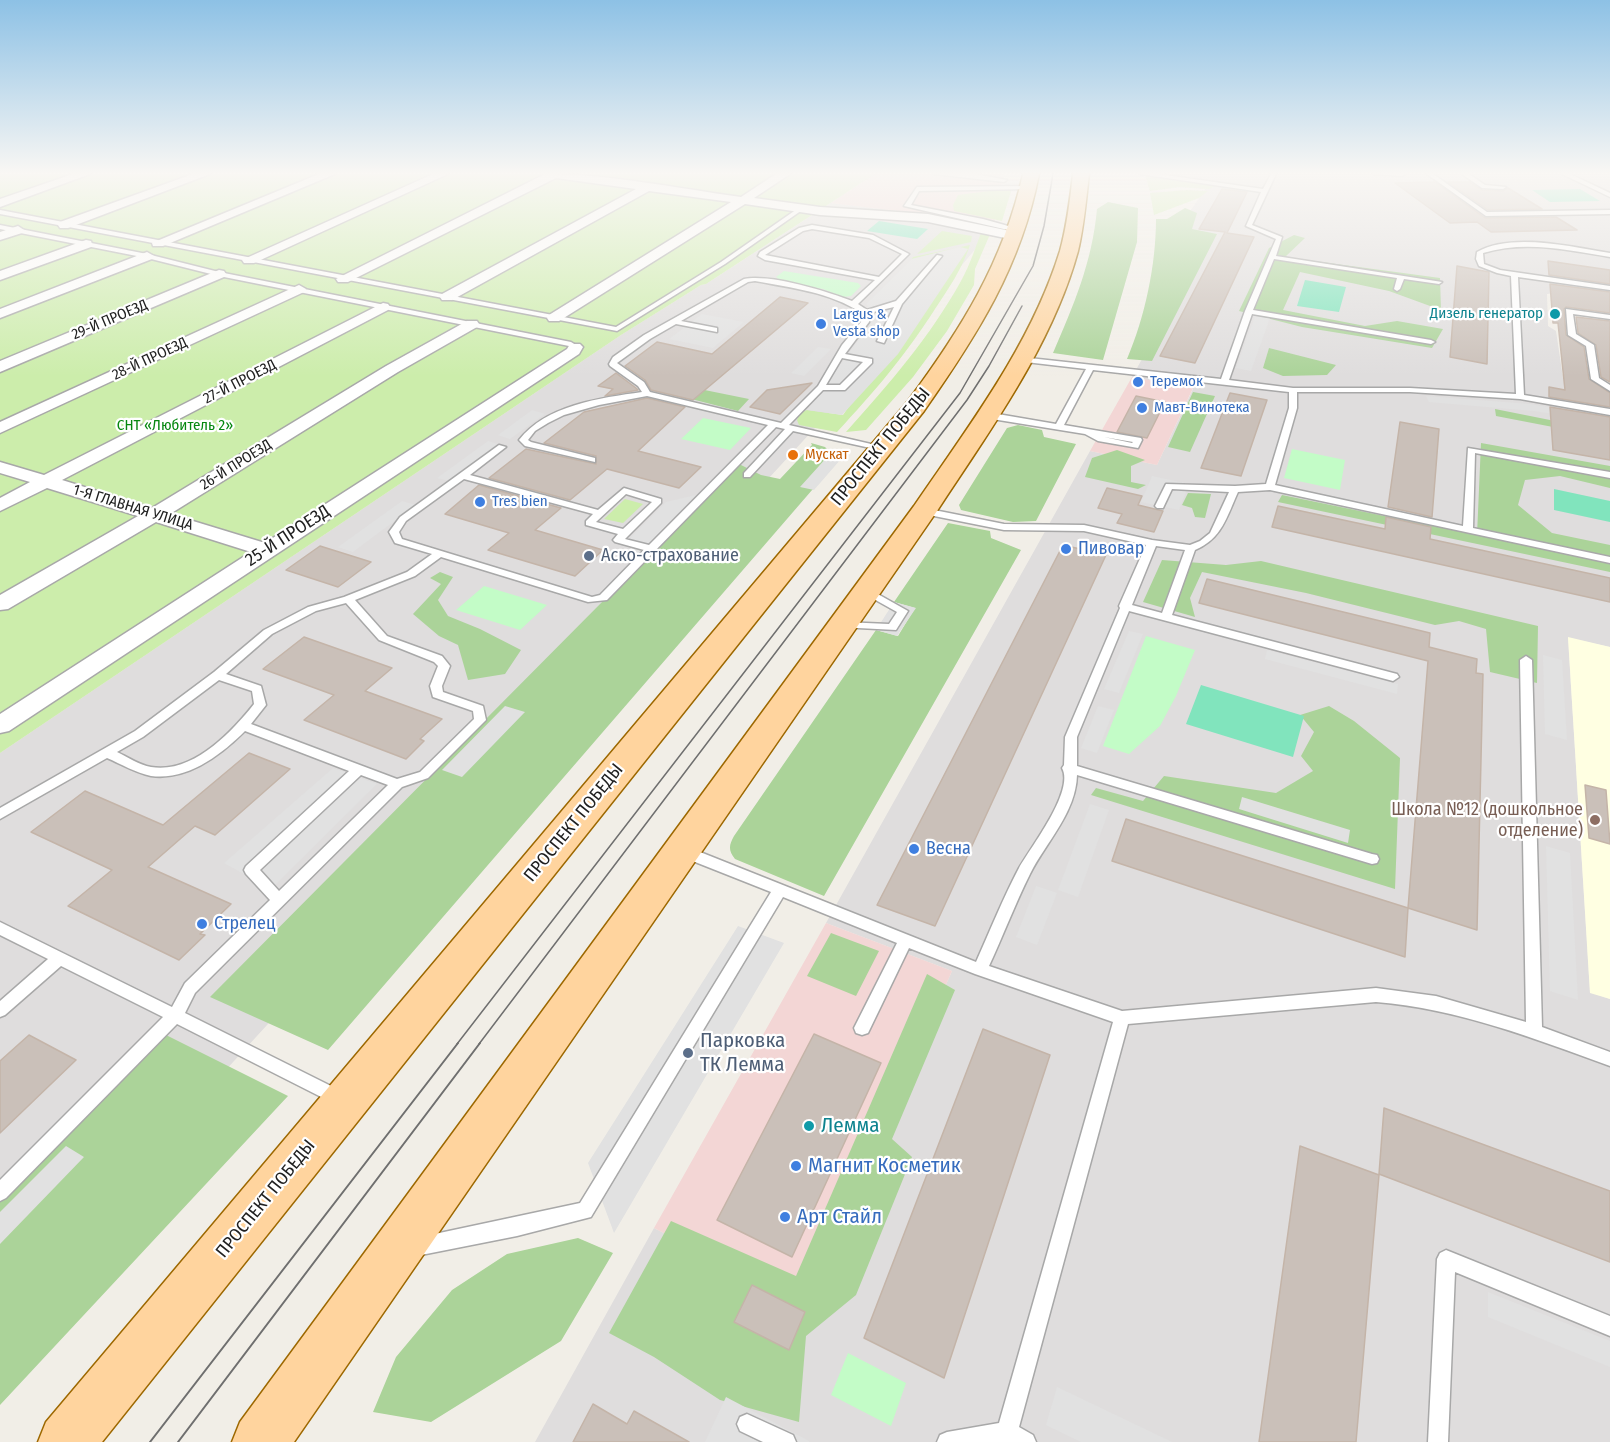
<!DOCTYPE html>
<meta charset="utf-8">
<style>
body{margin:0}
canvas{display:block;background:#f1eee7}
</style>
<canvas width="1610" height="1442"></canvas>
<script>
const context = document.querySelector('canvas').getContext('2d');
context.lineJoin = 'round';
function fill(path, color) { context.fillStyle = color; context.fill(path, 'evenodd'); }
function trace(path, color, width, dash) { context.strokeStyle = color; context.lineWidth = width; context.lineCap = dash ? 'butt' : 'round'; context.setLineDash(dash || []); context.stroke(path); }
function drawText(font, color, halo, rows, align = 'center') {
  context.font = font + ' "Fira Sans Condensed",sans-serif'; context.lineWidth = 4.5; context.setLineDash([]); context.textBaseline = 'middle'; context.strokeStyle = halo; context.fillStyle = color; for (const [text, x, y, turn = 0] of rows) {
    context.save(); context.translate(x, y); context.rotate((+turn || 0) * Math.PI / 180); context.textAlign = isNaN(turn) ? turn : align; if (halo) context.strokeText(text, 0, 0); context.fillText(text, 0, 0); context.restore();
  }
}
fill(new Path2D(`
 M1158 174H1610V301L1556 293 1547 294 1548 326 1556 331 1563 378 1610 396V647L1568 638 1590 992 1610 999V1442H535L654 1228 803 1304 952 971 826 923 1090 451 1157 465 1193 389 1132 377 1208 241 1173 236 1206 188 1156 181Z
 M831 203 948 217 993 228 936 296 0 1316V753L621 335 701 285 706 284Z`), '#dfdddd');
fill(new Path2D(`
 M875 174H1004L993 228 948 217 831 203Z
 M1132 377 1193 388 1157 465 1090 451Z
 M826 923 952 971 804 1305 654 1228Z`), '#f3d6d5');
fill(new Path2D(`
 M1568 637 1610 647V999L1590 993Z`), '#ffffe2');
fill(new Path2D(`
 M0 174H875L706 284 701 285 621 335 0 753Z
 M1145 176 1217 185 1209 189 1179 187 1150 191Z
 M1012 188 1002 221 954 211 953 205 958 195Z
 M1186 190 1208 191 1199 198 1154 215 1150 193Z
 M982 230 991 232 975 269 974 285 947 331 913 377 866 430 846 432C889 384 930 337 961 281 970 265 976 246 982 230Z
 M942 231 972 236 971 242 917 254Z
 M970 245C962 269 949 288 935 309 905 356 875 391 837 432L799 425 797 420 800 413 807 410 843 415 960 247 912 259 913 257Z
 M625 499 643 504 623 523 604 519Z`), '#ccedab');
fill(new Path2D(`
 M1108 202 1138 208 1137 242 1103 360 1053 353C1074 304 1092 263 1097 209Z
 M1185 208 1197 213 1192 229 1217 234 1152 361 1127 359C1145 317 1156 265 1156 219H1167Z
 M1294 235 1305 238 1285 257 1440 278 1441 310 1389 291 1300 272 1283 310 1365 326 1397 321 1443 329 1432 348 1302 327 1239 311 1269 248Z
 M1269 348 1336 365 1327 375 1283 376 1263 368Z
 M660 381 749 399 738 411 668 393Z
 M1193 392 1215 396 1190 452 1168 447Z
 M1495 409 1610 432V438L1496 416Z
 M1018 425 1042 430 1044 437 1076 444 1036 521 1013 522 961 510 959 505 1007 428Z
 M811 443 825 447 838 460 328 1050 210 997 739 464 761 475 780 479 812 445Z
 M1481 443 1610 466V488L1560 476 1525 480 1518 505 1552 533 1610 545V572L1278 502 1282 495 1477 535Z
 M1117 450 1145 460 1131 466V482L1146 485 1138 489 1085 477 1092 458Z
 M1188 493 1211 494 1205 518 1195 517 1192 508 1182 505Z
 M948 523 990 531 991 538 1021 550 824 896 735 859C728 850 729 845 734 836L876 630 898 636 915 608 894 602Z
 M1162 560 1226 565 1261 561 1538 626 1537 683 1490 672 1486 629 1459 621 1435 625 1306 593 1202 572 1190 598 1195 617 1143 602Z
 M440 572 453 577 438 600 448 616 480 629 521 650 505 674 468 680 458 645 439 636 413 614 441 584 430 578Z
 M1329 706 1354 721 1400 758 1395 889 1091 795 1096 788 1143 801 1164 776 1276 793 1313 771 1301 756 1314 732 1300 715Z
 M831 933 879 951 856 996 807 976Z
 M927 974 955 990 892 1139 912 1157 856 1295 806 1336 799 1422 720 1400 654 1357 609 1333 671 1221 796 1276Z
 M166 1035 288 1096 0 1405V1201Z
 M578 1238 613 1253 561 1341 431 1422 373 1412 396 1357 452 1290 507 1254Z`), '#abd399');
fill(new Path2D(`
 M784 271 858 283 861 286 851 296 843 297 823 289 783 282 776 277Z
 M703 418 751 428 730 450 681 439Z
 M1292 449 1345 460 1340 490 1284 478Z
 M484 586 547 605 520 630 456 610Z
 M1146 636 1195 650 1176 696 1160 726 1129 754 1103 746Z
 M848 1353 906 1383 891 1426 831 1395Z`), '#c3fcc7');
fill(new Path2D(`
 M1580 189 1600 201 1550 202 1532 190Z
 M879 221 928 229 917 239 867 231Z
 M1305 280 1346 287 1339 312 1297 306Z
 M1554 489 1610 501V522L1554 510Z
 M1201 685 1304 716 1293 757 1186 724Z`), '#81e4bd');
fill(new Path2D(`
 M960 247 968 249 898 354 842 415 807 410 876 316 866 304 912 259Z
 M702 314 744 322 713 348 669 339Z
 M1255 316 1270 318 1251 371 1236 368Z
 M818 347 831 349 804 376 791 373Z
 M1426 396 1530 404 1610 417V423L1534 411 1429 402Z
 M532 410 545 414 510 439 498 435Z
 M488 441 500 445 450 481 437 478Z
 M828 456 841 459 814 490 800 487Z
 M1152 476 1189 484 1179 510 1141 502Z
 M696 495 634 559 629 539 666 502Z
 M402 501 416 505 353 552 338 547Z
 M894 602 916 608 897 636 876 630Z
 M1129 631 1143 634 1119 693 1104 689Z
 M1267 650 1398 684 1397 694 1265 659Z
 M1543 655 1562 660 1567 740 1545 734Z
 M505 706 525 712 462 777 442 770Z
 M1098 706 1114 710 1097 753 1081 748Z
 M333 768 377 784 271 889 224 863Z
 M1242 797 1350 830 1348 843 1239 809Z
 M1090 804 1109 810 1078 897 1058 890Z
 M1546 846 1570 853 1578 1000 1550 991Z
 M1036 886 1057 893 1037 945 1016 937Z
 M738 926 784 943 614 1233 588 1163Z
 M66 1146 84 1157 0 1244V1212Z
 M1488 1292 1610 1341V1367L1488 1317Z
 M1057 1387 1172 1442H1081L1046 1425Z
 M726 1397 809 1441V1442H705Z`), '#e1e1e1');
const building = new Path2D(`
 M1435 182 1485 218 1556 217 1577 230 1491 232 1477 222 1450 223 1395 183Z
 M1448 182H1469L1482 190 1503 191 1508 188 1542 209 1488 210Z
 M1222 189 1247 192 1227 233 1254 237 1195 363 1160 356 1225 232 1199 229Z
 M1548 261 1610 270V284L1549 275Z
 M1457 266 1489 272 1487 364 1450 357Z
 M1550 284 1610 292V313L1566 307 1564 309 1566 335 1584 347 1589 379 1610 393V407L1549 397V387L1565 390 1558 323H1553Z
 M780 297 808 303 693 400 651 390 645 380 625 366 657 342 712 354Z
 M1576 317 1610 321V382L1601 377 1596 345 1578 333Z
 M616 373 636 388 638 390 605 396 613 389 598 386Z
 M812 383 780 414 750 407 767 390Z
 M1230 393 1267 400 1241 476 1201 468Z
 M1136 396 1165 402 1147 438 1117 432Z
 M647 398 685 407 638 451 701 467 679 488 607 469 570 500 489 478 526 449 596 464V456L544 443 584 412Z
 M1550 407 1610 417V460L1553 450Z
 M1400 422 1439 429 1432 517 1388 507Z
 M479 485 561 508 535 530 603 550 575 576 488 550 509 533 445 514Z
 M1107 488 1142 496 1138 505 1163 511 1154 532 1117 523 1122 514 1098 508Z
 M1278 506 1385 529 1386 517 1431 527 1430 539 1610 578V602L1272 527Z
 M1063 545 1106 555 935 926 877 905Z
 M320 546 371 562 338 587 286 570Z
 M1207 579 1430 633 1429 647 1477 659 1476 673 1483 674 1477 930 1408 908 1428 661 1199 603Z
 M304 637 392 668 365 691 442 719 420 739 424 741 406 759 304 720 334 695 263 669Z
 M249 753 290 769 215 835 195 826 148 867 231 904 200 934 205 935 179 960 68 906 112 870 31 832 85 791 163 825Z
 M1585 785 1606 790 1610 844 1589 838Z
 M1126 819 1408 908 1405 957 1112 861Z
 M983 1029 1050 1055 944 1378 864 1338Z
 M814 1034 881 1063 792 1257 717 1220Z
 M29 1035 76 1060 0 1133V1061Z
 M1384 1108 1610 1191V1262L1379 1174Z
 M1300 1146 1379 1175 1356 1442H1259Z
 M752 1285 805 1312 789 1350 734 1322Z
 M593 1404 627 1424 634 1411 689 1442H573Z`);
fill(building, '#cac0b9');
trace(building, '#c4b4a8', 1.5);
const service = new Path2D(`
 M934 174H975L1007 180 1004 182Z
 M1140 174H1158L1263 189 1271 174H1276L1252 225 1282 237 1276 256 1442 282 1439 284 1404 279 1400 289 1397 291 1394 289 1397 278 1274 259 1253 310 1431 340 1435 342 1431 344 1252 314 1229 380 1293 388H1410L1516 394 1511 276 1497 273 1479 266 1476 259 1477 252C1512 232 1572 247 1610 253V257C1567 250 1525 240 1483 253L1484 264 1500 270 1610 286V290L1518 277 1524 395 1610 409V415L1520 399 1410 392H1297V408L1275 485 1463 526 1468 448 1610 472V478L1475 453 1473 528 1610 557V563L1270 490 1238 492C1227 516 1222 539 1195 550L1172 615 1397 674 1399 677 1393 681 1129 611 1077 737V766L1372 854 1377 855 1379 859 1377 863 1372 864 1077 775C1076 813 1046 842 1030 874 1015 904 1003 936 989 966L1122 1011 1376 988 1436 996 1526 1022 1520 660 1526 656 1532 660 1542 1027 1610 1052V1066C1533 1038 1459 1009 1376 1002L1128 1024 1019 1427 1033 1435 1036 1442H937L940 1435 947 1432 999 1423 1113 1022 975 974 909 948 868 1033 862 1035 856 1033 854 1028 897 943 783 897 591 1217 517 1236 416 1256 410 1253 407 1247 410 1241 416 1238 580 1203 771 892 680 856 678 852 680 848 685 847 690 848 976 962C990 931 1003 898 1019 868 1030 848 1075 791 1062 768L1064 765 1065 737 1120 608 1119 606 1146 545 1084 531 1004 530 924 514 919 511 924 508 1004 524 1084 525 1152 540 1190 545 1200 541 1210 533 1229 492 1172 489 1163 508H1157L1155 506 1166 484 1235 486 1266 484 1289 408V392L1093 370 1064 425 1141 438 1142 440 1138 448 1098 441 1085 434 986 418 982 415 986 412 1056 424 1086 369 1017 361 1016 359 1020 357 1221 379 1245 311 1276 239 1246 226 1261 192ZM1104 437 1133 442 1132 443ZM1156 546 1185 550 1162 613 1132 605Z
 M1373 174H1405L1403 176Z
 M1427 174H1433L1487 212 1610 210V214L1486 216Z
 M1462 174H1469L1485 185 1506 187 1503 189 1482 188Z
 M1562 174H1570L1610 193V197Z
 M1031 186 1029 189 919 191 911 205 983 219 1019 229 1020 230 1017 232 904 206 917 187Z
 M800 207 805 208 725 264 617 331 0 214V210L616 327 721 262Z
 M0 225 147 254 219 272 571 342 579 347 575 349 569 346 219 276 147 258 0 229Z
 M812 225 873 235 909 254 858 304 867 310 896 301 937 255 942 256 902 304 884 343 877 341 894 307 869 313V322L845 354 872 359V363L845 390H823L789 425 884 447V451L793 431 750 477H744V473L785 429 776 427 607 600 588 602 441 557 415 576 355 600 387 636 442 656 450 666 442 686 443 692 483 706 486 720 428 778 402 787 195 993 185 1013 345 1093 347 1098 345 1103 339 1106 333 1103 177 1024 6 1198 0 1201V1180L163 1017 61 966 5 1015 0 1017V1001L48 959 0 935V922L172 1007 185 983 270 900 246 874 244 870 246 866 349 771 245 731C221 755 187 781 151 776 136 773 121 764 107 758L0 819V808L135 731 214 672 264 630 308 607 344 597 407 572 432 554 395 543 389 532 400 517 499 445 506 447 470 475 598 510 624 488 661 499V503L625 539 649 545 768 425 647 396 599 405 564 415 548 423 535 431 528 440 531 442 595 458V462L525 446 519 440C546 405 600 398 642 392L638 386 610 366 609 364 613 357 644 335 744 279C771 274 826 291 852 301L875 280 765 260 758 256 760 252 799 228ZM812 229 869 238 902 254 879 277 765 255 803 231ZM755 281C793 288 829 292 862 313L861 322 842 345 818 386 781 423 650 392 644 382 617 363 650 339 676 324 717 332V328L681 321 748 282ZM842 358 863 362 840 385H826ZM464 479 593 514 586 521V525L618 534 613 540 615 542 644 550 600 595 592 597 402 539 399 532 406 521ZM626 494 652 502 623 529 596 522ZM346 603 379 640 434 662 438 666 430 686 433 697 473 711 474 719 420 772 397 779 251 724 266 705 261 686 226 674 272 634 316 611ZM219 680 252 691 254 704C231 733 192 774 151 767 139 765 128 757 117 752L143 737ZM361 775 388 785 279 891 260 870Z
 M1566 309 1610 315V319L1573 314 1576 334 1594 345 1599 378 1610 385V391L1591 379 1586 346 1568 335Z
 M867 588 908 611 896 630 839 627 838 625 839 623 843 622 889 624 897 612 863 593 862 591 863 589Z
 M1446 1250 1610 1316V1336L1455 1272 1448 1442H1428L1437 1259 1440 1253Z
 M747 1414 793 1435 796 1442H763L740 1431 737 1424 740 1417Z`);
const minor = new Path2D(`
 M73 174H90L0 207V199Z
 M193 174H210L68 228H60L58 225 60 222Z
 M319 174H335L163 246H153L152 243Z
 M433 174H448L254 263H244L242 260Z
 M545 174C611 174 675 188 741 197L776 174H790L754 198 820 207 928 214 1015 232 1021 236 1015 240 928 222 820 215 745 204 559 321H549L547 318 549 315 731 202 649 191 452 300H442L440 297 442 294 636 189 556 178 348 282H338L336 279Z
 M18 226 24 230 22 233 0 240V232Z
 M86 240 91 241 92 244 91 247 0 280V271Z
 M147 252 154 256 152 259 0 318V309Z
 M219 270 224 271 226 274 224 277 0 372V361Z
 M299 285 306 289 304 292 0 433V422Z
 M383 303 388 304 390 307 388 310 62 480 152 508 386 366 467 321H477L479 324 477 327 398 372 170 514 265 543 567 349 570 344H580L583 347 579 354 9 731 0 733V714L251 552 156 522 8 609 0 610V595L138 516 47 488 0 511V498L30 482 0 473V462L44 475Z`);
const primary = new Path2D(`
 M1023 174H1039C1021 267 977 335 924 411L102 1442H38L46 1422 908 401C961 329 1003 263 1023 174Z
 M1073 174H1089C1086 200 1084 226 1078 251 1052 346 990 430 937 511L294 1442H232L240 1422 914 506C968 427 1031 345 1060 251 1067 226 1070 200 1073 174Z`);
trace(service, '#a8a8a8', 3);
trace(minor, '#a8a8a8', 3);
trace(primary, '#9d6800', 3);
fill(service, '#fff');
fill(minor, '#fff');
fill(primary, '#ffd49e');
trace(new Path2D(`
 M457 1044 960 393 1033 266 1044 226 1053 174
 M479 1044 967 400 989 366 1022 306`), '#6f6f6f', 1.5);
trace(new Path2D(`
 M150 1442 458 1043
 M178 1442 480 1043`), '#6f6f6f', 2);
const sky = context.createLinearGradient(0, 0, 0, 376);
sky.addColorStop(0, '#8dc1e5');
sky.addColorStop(0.46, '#f9f7f4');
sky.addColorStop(1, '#f9f7f400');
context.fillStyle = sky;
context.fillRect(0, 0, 1610, 376);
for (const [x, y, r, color] of [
 [1555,314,6,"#0f9aa8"],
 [821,324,6,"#3f7fe0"],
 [1138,382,6,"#3f7fe0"],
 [1142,408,6,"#3f7fe0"],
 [793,455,6,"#e8710a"],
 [480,502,6,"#3f7fe0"],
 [1066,549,6,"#3f7fe0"],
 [589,556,6,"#5c6f8a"],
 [1595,820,6,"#8d6e63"],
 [914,849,6,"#3f7fe0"],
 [202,924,6,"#3f7fe0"],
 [688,1053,6,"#5c6f8a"],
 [809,1126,6,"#0f9aa8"],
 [796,1166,6,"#3f7fe0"],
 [785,1217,6,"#3f7fe0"]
]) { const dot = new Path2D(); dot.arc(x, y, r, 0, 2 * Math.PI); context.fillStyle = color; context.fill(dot); trace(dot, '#fff', 2); }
drawText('15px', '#0d838f', '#fff', [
 ["Дизель генератор",1543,314]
], 'right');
drawText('15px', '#366cbe', '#fff', [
 ["Largus &",833,315],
 ["Vesta shop",833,332],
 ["Теремок",1150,382],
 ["Мавт-Винотека",1154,408],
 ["Tres bien",492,502]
], 'left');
drawText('15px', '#212121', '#fff', [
 ["29-Й ПРОЕЗД",110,320,-23],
 ["28-Й ПРОЕЗД",150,359,-25],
 ["27-Й ПРОЕЗД",240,382,-27],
 ["26-Й ПРОЕЗД",236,465,-32],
 ["1-Я ГЛАВНАЯ УЛИЦА",133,508,17]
]);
drawText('15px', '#068710', '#fff', [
 ["СНТ «Любитель 2»",175,426]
]);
drawText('15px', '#c56008', '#fff', [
 ["Мускат",805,455]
], 'left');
drawText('18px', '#212121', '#fff', [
 ["ПРОСПЕКТ ПОБЕДЫ",881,447,-51],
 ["25-Й ПРОЕЗД",288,536,-33],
 ["ПРОСПЕКТ ПОБЕДЫ",574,823,-51],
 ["ПРОСПЕКТ ПОБЕДЫ",266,1199,-51]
]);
drawText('18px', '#366cbe', '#fff', [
 ["Пивовар",1078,549],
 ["Весна",926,849],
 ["Стрелец",214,924]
], 'left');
drawText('18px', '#4e5e75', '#fff', [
 ["Аско-страхование",601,556]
], 'left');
drawText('18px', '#785e54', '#fff', [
 ["Школа №12 (дошкольное",1583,810],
 ["отделение)",1583,831]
], 'right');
drawText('21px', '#4e5e75', '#fff', [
 ["Парковка",700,1041],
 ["ТК Лемма",700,1065]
], 'left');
drawText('21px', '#0d838f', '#fff', [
 ["Лемма",821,1126]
], 'left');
drawText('21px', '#366cbe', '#fff', [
 ["Магнит Косметик",808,1166],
 ["Арт Стайл",797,1217]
], 'left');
</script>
